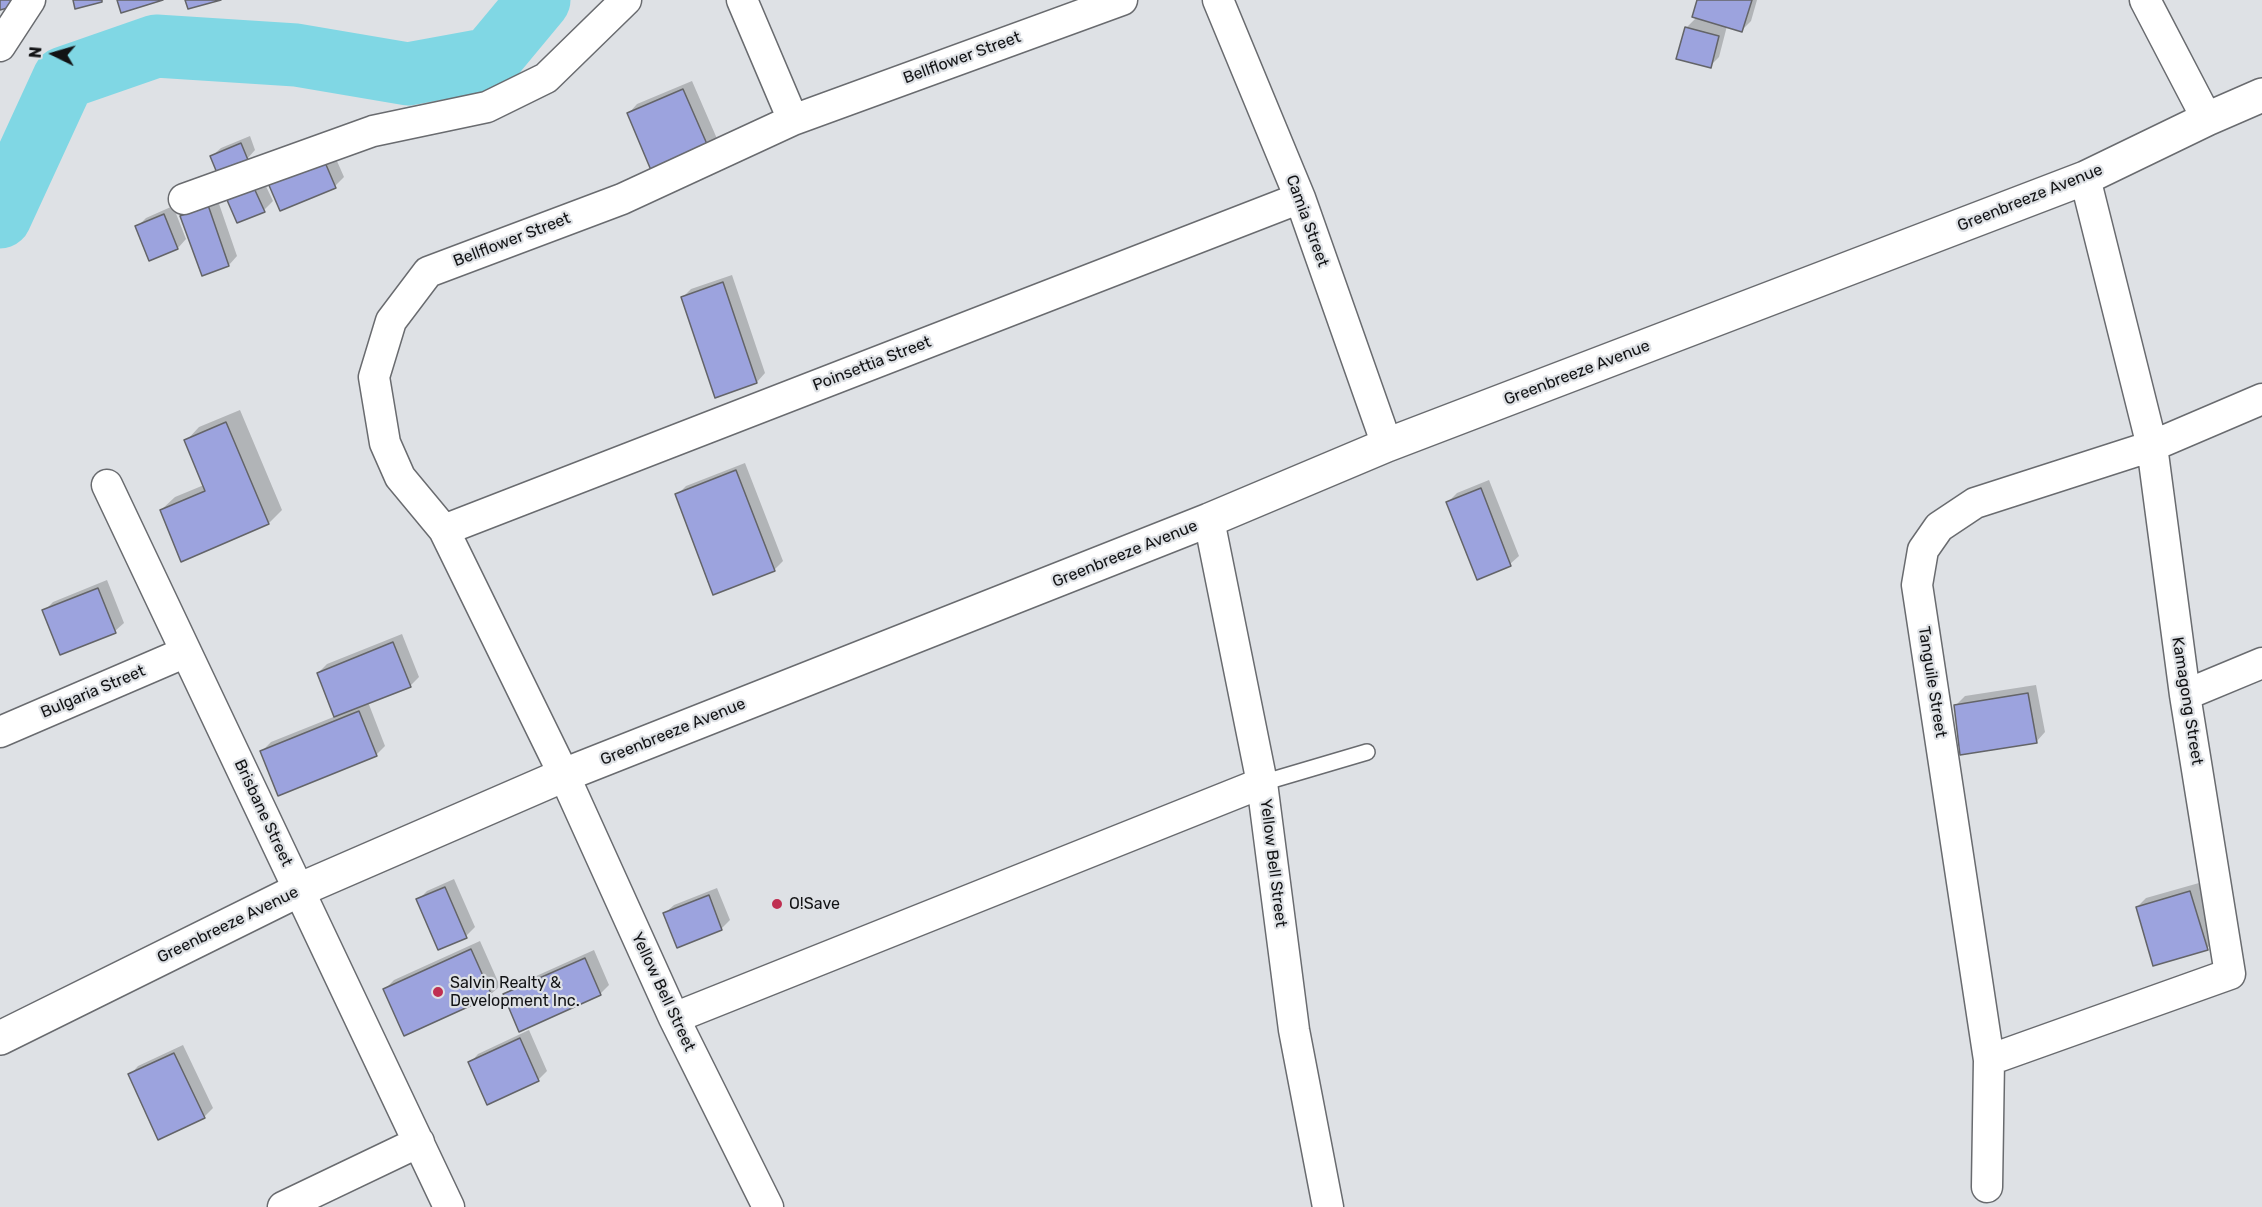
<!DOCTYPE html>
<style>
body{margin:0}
#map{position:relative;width:2262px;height:1207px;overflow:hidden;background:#dee1e5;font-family:Rubik,sans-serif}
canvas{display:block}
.north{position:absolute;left:24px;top:24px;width:60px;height:60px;-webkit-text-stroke:4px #dee1e5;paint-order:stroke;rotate:275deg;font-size:16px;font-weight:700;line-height:24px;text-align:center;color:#121315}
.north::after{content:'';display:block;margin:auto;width:21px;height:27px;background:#121315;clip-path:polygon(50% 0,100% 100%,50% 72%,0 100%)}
</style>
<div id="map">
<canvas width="2262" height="1207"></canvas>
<div class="north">N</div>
</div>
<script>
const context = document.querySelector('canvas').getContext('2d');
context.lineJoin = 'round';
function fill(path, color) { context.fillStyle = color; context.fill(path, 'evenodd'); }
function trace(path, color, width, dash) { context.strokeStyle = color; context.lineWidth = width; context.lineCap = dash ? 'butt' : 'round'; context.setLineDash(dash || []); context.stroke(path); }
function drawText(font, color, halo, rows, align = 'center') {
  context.font = font + ' Rubik,sans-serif'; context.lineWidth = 4.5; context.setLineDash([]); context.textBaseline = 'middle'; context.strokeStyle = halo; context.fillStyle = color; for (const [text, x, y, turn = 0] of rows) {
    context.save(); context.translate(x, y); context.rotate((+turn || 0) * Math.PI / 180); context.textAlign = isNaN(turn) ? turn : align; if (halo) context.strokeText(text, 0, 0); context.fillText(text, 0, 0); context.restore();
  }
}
fill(new Path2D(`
 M1699 0H1757L1751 21 1742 30 1727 26 1719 57 1710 66 1686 28 1697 17Z
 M692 81 718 141 709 150 629 113 637 104Z
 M250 136 255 150 247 159 212 156 221 148Z
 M333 152 344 177 335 186 281 209Z
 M263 180 273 201 264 210 229 200 238 191Z
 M217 198 237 256 229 265 203 274 181 216 190 208Z
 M173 206 186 239 178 248 150 259 137 227 146 218Z
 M732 275 765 373 757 382 683 297 691 289Z
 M240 410 282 510 269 523 182 560 161 510 175 497 204 485 186 441 199 427Z
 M745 463 783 561 774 570 677 495 686 486Z
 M1489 480 1519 556 1510 564 1448 502 1457 493Z
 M107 580 124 623 115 631 44 611 53 602Z
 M402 634 419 677 410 686 368 702 385 746 376 755 262 751 271 742 336 716 318 673 327 664Z
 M2036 685 2045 732 2037 741 1956 705 1965 696Z
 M454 879 475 927 466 936 418 900 427 891Z
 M2199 883 2216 940 2207 948 2137 907 2146 898Z
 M717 888 730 920 722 928 678 946 665 913 674 905Z
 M480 941 500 986 491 994 405 1034 385 989 394 980Z
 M594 950 609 985 600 994 505 995 514 986Z
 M529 1030 547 1071 538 1080 470 1063 478 1054Z
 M183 1045 213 1108 204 1117 130 1075 138 1066Z`), '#0003');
trace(new Path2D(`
 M0 217 64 78 156 46 296 55 408 74 490 59 539 0`), '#80d7e4', 63);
const building = new Path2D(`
 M0 0H17L18 5 0 10Z
 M73 0H102V2L75 9Z
 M117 0H163L121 13Z
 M185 0H221L188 9Z
 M1697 0H1752L1742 32 1692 17Z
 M1685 27 1719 36 1711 68 1676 59Z
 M683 89 710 151 653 175 627 113Z
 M241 143 248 160 217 173 210 156Z
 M324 160 336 188 280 211 268 183Z
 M254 188 265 212 237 223 227 200Z
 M208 205 229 266 202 276 180 216Z
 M164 214 178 249 149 261 135 226Z
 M723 282 757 383 715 398 681 297Z
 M226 422 269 524 181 562 160 510 205 491 184 440Z
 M736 470 775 571 713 595 675 494Z
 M1481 488 1511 566 1477 580 1446 502Z
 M98 588 116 633 60 655 42 610Z
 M393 642 411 687 334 717 317 673Z
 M2028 693 2037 743 1960 755 1954 705Z
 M359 711 377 756 278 796 260 751Z
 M445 887 467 938 438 950 416 899Z
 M2190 891 2208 950 2153 966 2136 907Z
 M709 895 722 930 677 948 663 913Z
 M471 949 492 996 404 1036 383 989Z
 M585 958 601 995 519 1032 503 994Z
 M520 1038 539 1081 487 1105 468 1062Z
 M174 1053 205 1118 158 1140 128 1074Z`);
fill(building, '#9ca3de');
trace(building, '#636468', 1.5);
const lane = new Path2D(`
 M1262 783 1367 752`);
const street = new Path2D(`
 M742 0 793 120
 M1218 0 1300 198 1387 445
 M2145 0 2207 119
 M0 46 30 0
 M184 199 373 131 487 107 546 78 626 0
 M107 485 449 1207
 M1209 520 1262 783 1294 1030 1328 1207
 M444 530 1300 198
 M2185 695 2262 663
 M0 732 186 652
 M674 1018 1262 783
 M1989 1060 2230 974 2185 695 2152 446 2085 178
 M1987 1187 1989 1060 1917 585 1923 550 1939 527 1975 503 2152 446 2262 399
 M283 1207 419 1142
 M768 1207 674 1018 564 775 444 530 400 477 385 443 374 377 391 321 428 272 622 199 793 120 1122 0`);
const secondary = new Path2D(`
 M0 1038 299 890 564 775 1209 520 1387 445 2085 178 2207 119 2262 95`);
trace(lane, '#696b6f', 18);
trace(street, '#696b6f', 33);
trace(secondary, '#696b6f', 36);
trace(lane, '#fff', 15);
trace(street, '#fff', 30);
trace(secondary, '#fff', 33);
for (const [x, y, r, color] of [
 [777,904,6,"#bf2f51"],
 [438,992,6,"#bf2f51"]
]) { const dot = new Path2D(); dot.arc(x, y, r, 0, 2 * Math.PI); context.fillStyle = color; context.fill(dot); trace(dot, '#dee1e5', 2); }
drawText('16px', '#121315', '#dee1e5', [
 ["Bellflower Street",962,58,-20],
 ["Greenbreeze Avenue",2030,198,-22],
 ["Camia Street",1307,221,70],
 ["Bellflower Street",512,240,-21],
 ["Poinsettia Street",872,364,-21],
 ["Greenbreeze Avenue",1577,373,-21],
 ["Greenbreeze Avenue",1125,554,-22],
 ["Tanguile Street",1932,682,81],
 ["Bulgaria Street",93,692,-23],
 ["Kamagong Street",2187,701,81],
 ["Greenbreeze Avenue",673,732,-22],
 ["Brisbane Street",263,813,65],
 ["Yellow Bell Street",1273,863,83],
 ["Greenbreeze Avenue",228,925,-26],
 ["Yellow Bell Street",663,992,65]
]);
drawText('16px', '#121315', '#dee1e5', [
 ["O!Save",789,904],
 ["Salvin Realty &",450,983],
 ["Development Inc.",450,1001]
], 'left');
</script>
